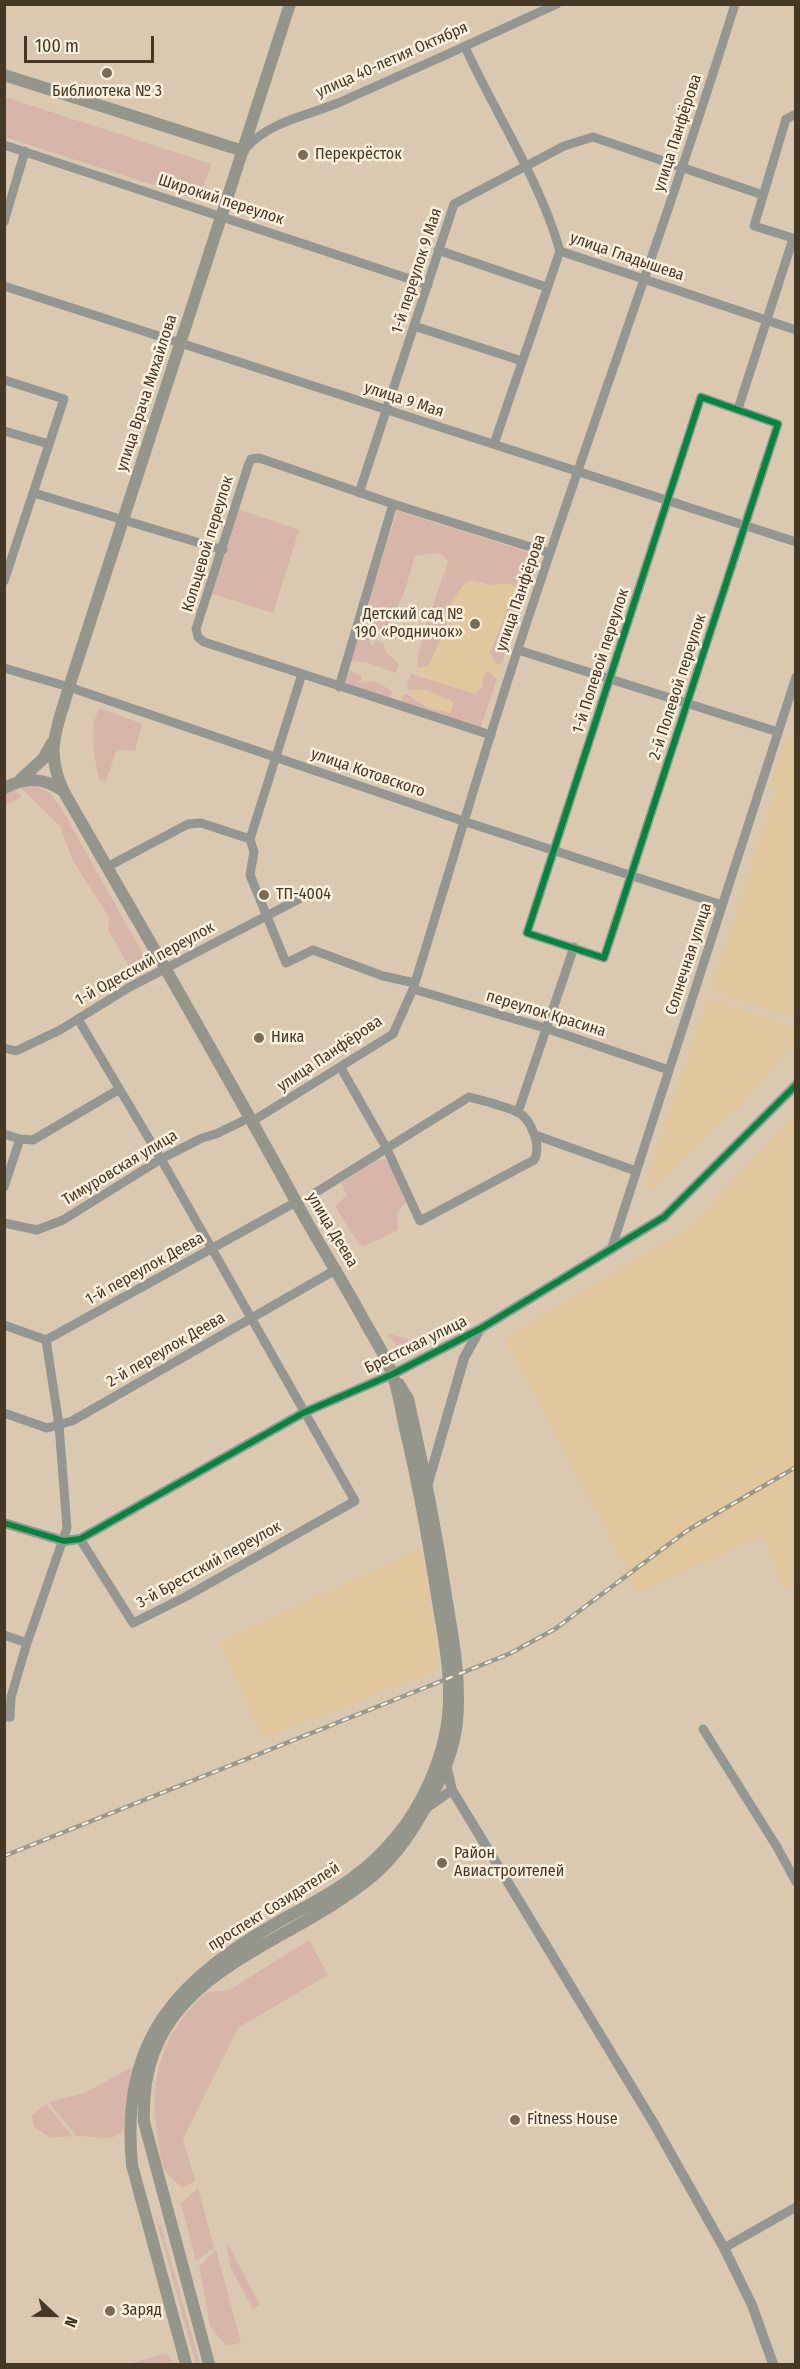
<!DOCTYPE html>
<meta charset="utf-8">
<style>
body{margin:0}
#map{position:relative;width:800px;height:2369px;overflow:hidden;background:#dac9b0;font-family:"Fira Sans Condensed",sans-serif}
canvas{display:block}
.frame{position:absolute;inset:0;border:6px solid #453926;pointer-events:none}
.north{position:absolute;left:24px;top:2285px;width:60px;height:60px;-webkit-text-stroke:4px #fdf1de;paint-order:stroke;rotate:112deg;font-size:16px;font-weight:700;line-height:24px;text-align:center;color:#453926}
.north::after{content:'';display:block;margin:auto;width:21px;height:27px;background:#453926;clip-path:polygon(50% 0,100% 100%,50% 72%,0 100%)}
.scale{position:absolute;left:24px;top:36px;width:130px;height:27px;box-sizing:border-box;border:3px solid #453926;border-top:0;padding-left:8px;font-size:18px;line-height:21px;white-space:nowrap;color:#453926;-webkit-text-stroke:4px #fdf1de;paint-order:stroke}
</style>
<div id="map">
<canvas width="800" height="2369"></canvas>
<div class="frame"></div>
<div class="north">N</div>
<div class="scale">100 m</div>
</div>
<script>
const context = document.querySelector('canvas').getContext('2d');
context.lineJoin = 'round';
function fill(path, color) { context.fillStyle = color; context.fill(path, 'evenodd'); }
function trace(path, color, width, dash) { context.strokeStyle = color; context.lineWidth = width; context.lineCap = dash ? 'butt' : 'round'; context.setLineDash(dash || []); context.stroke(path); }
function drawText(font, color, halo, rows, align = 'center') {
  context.font = font + ' "Fira Sans Condensed",sans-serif'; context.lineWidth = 5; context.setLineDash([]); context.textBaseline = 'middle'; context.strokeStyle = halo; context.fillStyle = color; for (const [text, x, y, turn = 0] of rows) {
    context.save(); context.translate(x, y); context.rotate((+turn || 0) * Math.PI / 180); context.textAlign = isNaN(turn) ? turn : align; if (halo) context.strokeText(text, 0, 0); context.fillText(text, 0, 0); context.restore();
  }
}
fill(new Path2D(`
 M466 532 538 555 480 729 407 707Z
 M795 735H796L795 1019 711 990 776 789 770 787 785 738Z
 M707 998 795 1027V1052L791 1048 735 1112 733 1111 654 1188 645 1185Z
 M795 1115V1586L784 1589 763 1536 638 1593 505 1338 686 1230Z
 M421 1549 438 1651 437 1671 263 1738 220 1642Z`), '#e1c79d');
fill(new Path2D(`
 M5 97 211 164 199 200 5 137Z
 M238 509 299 530 273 613 210 593Z
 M397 511 538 555 526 592 507 583 491 585 471 580 466 582 452 600 442 637 428 666 418 668C414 654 442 581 448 562L446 557 436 553 415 556 404 593 386 631 375 634 369 642 373 646 377 641 383 643 386 653 399 663 396 673 365 662 350 661Z
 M510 603 521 605 502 663 497 664 490 653Z
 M347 669 361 676V683L371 681 381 684 392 692 390 702 342 687Z
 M488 671 497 679 480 729 400 705 403 696 406 694 428 708 451 713 454 702 423 689 409 690 407 685 411 674 475 694 483 686V678Z
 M100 708 142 724 135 751 120 750 116 752 106 781 99 779C95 759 87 726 100 708Z
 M33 785 49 792 61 808 146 959 149 974 137 981 108 929 109 917 73 861 60 826 20 787Z
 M14 789 22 797 5 805 4 793Z
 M384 1159 392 1162 406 1201 397 1213 398 1230 365 1246 358 1243 335 1206 347 1195 341 1183 376 1160Z
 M386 1333 415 1341 419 1346 396 1345Z
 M309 1940 328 1975 238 2028 183 2139 195 2181 183 2188C177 2183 167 2175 164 2168 160 2159 159 2146 158 2137 147 2080 163 2030 207 1992L229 1990Z
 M132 2067 123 2131C109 2144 93 2135 76 2136L49 2102 85 2093Z
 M46 2104 72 2136 51 2138 34 2127 32 2115Z
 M198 2188 214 2248 196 2261 181 2203Z
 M158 2225 161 2226 200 2364H196Z
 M226 2241 260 2305 253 2309 230 2267Z
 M216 2250 241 2343 226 2346 210 2326 199 2266Z
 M167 2354 174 2364H127L164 2354Z`), '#d7b5a9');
trace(new Path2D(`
 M465 47C496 115 539 178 560 251
 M796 114 786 119 754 226 796 239
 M4 145 428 285
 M245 149C268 122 306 116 338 103 411 71 484 38 557 4
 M4 222 25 151
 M438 250 546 287
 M560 251 796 330
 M4 286 796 542
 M414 326 522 361
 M4 380 64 399 4 581
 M701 397 778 424 604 958 527 933Z
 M738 409 793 239
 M4 431 49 444
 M494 444 560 251
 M34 493 223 550
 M359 493 454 204 564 146 593 137 763 195
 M518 650 778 732
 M4 668 69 687 466 822 722 905
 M339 687 393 504
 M491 735 204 642 198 637 196 629 248 466 251 459 259 458 393 504 550 553
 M250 839 254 852 250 875 286 963 313 950 383 976 415 983
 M250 839 302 674
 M107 867 188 824 201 823 250 839
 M413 989 545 1028 669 1070
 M78 1019 161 1159 355 1501 187 1596 133 1623 80 1539
 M4 1048 16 1051 60 1030 128 988 299 899
 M518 1112 574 947
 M251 1122 393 1034 413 989C449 875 481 760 519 646 589 431 668 220 735 4
 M4 1134 20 1139 33 1140 118 1090
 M535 1135 636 1171
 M4 1187 20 1139
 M315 1193 469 1097C484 1101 501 1105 515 1111 531 1117 542 1146 534 1160L420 1221 387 1149 341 1068
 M4 1223 37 1230 63 1220 161 1159 202 1138 216 1134 249 1118
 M611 1250 796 677
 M4 1325 46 1340 296 1202
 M4 1413 47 1428 72 1421 337 1269
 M4 1635 27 1643
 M4 1717H10L11 1697 27 1643 67 1528 59 1425 46 1340
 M703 1729 777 1847 796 1882
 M724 2248 796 2207`), '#949791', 9);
trace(new Path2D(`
 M428 1483 464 1358 480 1329
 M4 1523 64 1541 80 1539 303 1413 393 1374 480 1329 664 1217 796 1085
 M446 1765 452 1790 653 2122 724 2248 752 2305 773 2364
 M425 1809 452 1790`), '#949791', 10);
trace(new Path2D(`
 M4 75 243 151
 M21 779 43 759 52 743
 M4 788C27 777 43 777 63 791
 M186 2364 132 2165C120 2036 179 1978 285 1918 321 1899 356 1880 384 1850 415 1819 438 1773 446 1730 454 1688 445 1644 438 1602 429 1544 419 1486 405 1428 401 1411 399 1391 392 1374 386 1356 375 1340 366 1324 343 1281 317 1241 294 1198 220 1061 141 927 64 792 44 750 57 729 69 687L290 4
 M209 2364 144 2122C138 1970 282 1953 374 1875 398 1854 413 1830 428 1803 442 1778 454 1750 457 1722 461 1680 453 1637 446 1596 436 1529 423 1465 408 1399L399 1384`), '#94968c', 12);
const rail = new Path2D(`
 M4 1856 509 1654 555 1629 688 1530 796 1467`);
trace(rail, '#9b978b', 4.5);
trace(rail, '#fdf1de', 2, [7]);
trace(new Path2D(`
 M701 397 778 424 604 958 527 933Z
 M4 1523 64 1541 80 1539 303 1413 393 1374 480 1329 664 1217 796 1085`), '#00873e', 6);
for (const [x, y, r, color] of [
 [107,73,6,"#796b56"],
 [303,155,6,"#796b56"],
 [475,624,6,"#796b56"],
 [264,895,6,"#796b56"],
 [259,1038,6,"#796b56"],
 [442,1863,6,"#796b56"],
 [515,2120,6,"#796b56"],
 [110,2311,6,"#796b56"]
]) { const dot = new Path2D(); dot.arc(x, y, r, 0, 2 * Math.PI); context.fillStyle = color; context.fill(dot); trace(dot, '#fdf1de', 2); }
drawText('16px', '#453926', '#fdf1de', [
 ["улица 40-летия Октября",392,60,-24],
 ["улица Панфёрова",678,133,-72],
 ["Широкий переулок",221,200,18],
 ["улица Гладышева",627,257,19],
 ["1-й переулок 9 Мая",417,271,-72],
 ["улица Врача Михайлова",147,393,-72],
 ["улица 9 Мая",404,400,18],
 ["Кольцевой переулок",208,544,-73],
 ["улица Панфёрова",521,593,-71],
 ["1-й Полевой переулок",601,661,-72],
 ["2-й Полевой переулок",678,687,-72],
 ["улица Котовского",368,773,19],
 ["Солнечная улица",689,959,-72],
 ["1-й Одесский переулок",145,964,-29],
 ["переулок Красина",546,1014,17],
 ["улица Панфёрова",330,1054,-34],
 ["Тимуровская улица",120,1168,-31],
 ["улица Деева",332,1230,59],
 ["1-й переулок Деева",145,1269,-29],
 ["Брестская улица",416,1345,-26],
 ["2-й переулок Деева",166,1350,-30],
 ["3-й Брестский переулок",209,1565,-29],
 ["проспект Созидателей",274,1907,-32]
]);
drawText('16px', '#453926', '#fdf1de', [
 ["Библиотека № 3",107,92,"center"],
 ["Перекрёсток",315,155],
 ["Детский сад №",463,615,"right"],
 ["190 «Родничок»",463,633,"right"],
 ["ТП-4004",276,895],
 ["Ника",271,1038],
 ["Район",454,1854],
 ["Авиастроителей",454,1872],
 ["Fitness House",527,2120],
 ["Заряд",122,2311]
], 'left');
</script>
